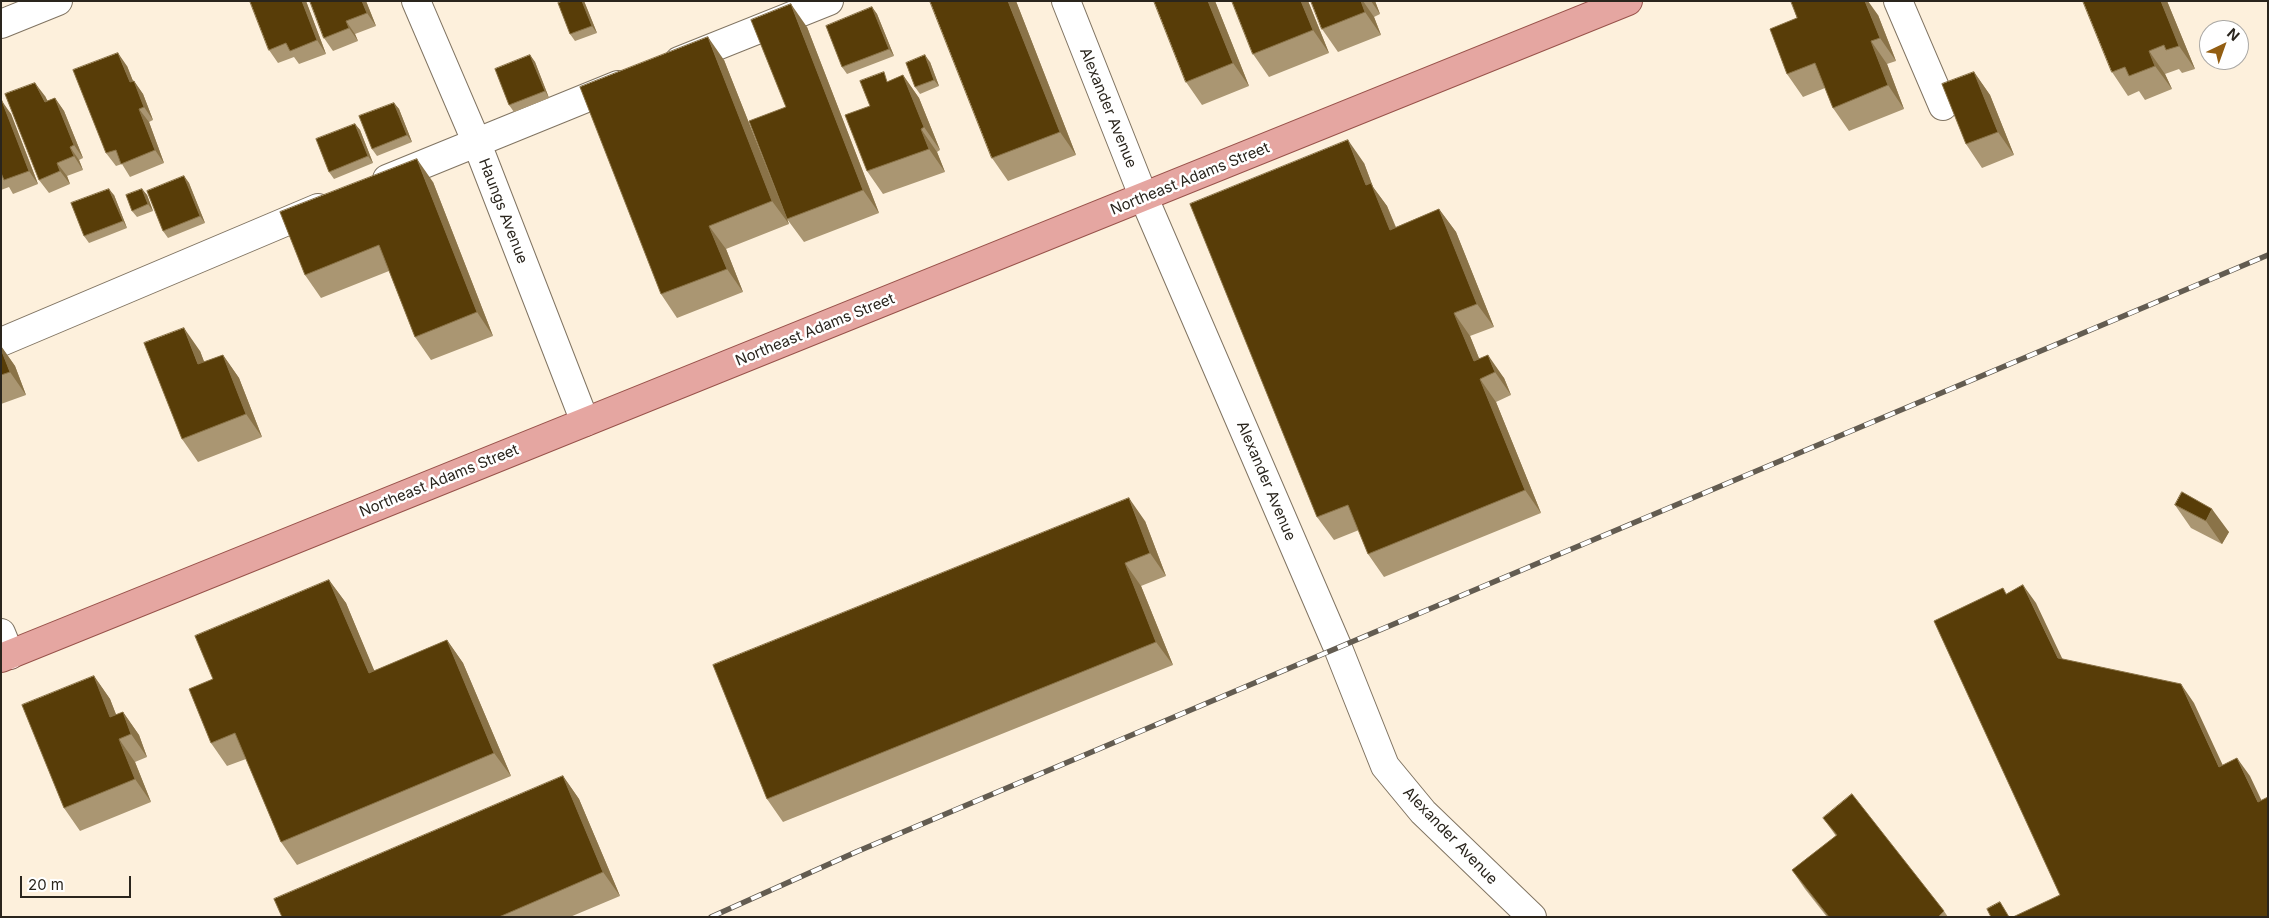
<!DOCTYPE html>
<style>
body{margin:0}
#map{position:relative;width:2269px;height:918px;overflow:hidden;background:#fdf0dc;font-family:Inter,sans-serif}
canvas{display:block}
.frame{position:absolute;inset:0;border:2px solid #2a251d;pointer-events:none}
.north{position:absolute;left:2199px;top:20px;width:50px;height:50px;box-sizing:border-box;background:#fff;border:1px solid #aaa8a5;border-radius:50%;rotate:42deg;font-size:14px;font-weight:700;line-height:20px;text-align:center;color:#2a251d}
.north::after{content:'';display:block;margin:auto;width:18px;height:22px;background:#935e12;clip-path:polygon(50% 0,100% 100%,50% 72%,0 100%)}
.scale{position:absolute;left:20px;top:876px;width:111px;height:22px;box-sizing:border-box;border:2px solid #2a251d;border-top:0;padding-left:6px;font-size:15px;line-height:18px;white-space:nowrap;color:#2a251d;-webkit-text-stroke:4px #fff;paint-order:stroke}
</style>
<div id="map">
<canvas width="2269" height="918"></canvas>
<div class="frame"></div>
<div class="north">N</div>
<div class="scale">20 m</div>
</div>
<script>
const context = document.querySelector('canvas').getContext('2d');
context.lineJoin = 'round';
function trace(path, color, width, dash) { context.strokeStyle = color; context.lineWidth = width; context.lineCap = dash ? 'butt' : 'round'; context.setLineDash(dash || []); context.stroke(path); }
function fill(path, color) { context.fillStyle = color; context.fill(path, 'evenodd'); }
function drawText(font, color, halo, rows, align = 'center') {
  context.font = font + ' Inter,sans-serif'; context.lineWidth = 5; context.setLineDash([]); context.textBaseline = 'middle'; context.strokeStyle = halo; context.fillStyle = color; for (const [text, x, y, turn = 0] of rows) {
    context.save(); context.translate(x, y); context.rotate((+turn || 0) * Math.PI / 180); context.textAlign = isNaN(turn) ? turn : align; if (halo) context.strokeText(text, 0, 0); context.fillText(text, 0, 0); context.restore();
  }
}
const minor = new Path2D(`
 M416 1 476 141 585 422
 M1066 1 1144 198 1338 648 1385 766 1423 812 1532 917
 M1898 1 1943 106
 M1 24 58 1
 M679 61 829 1
 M387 179 618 85
 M1 342 318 208
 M1 633 10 655`);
const major = new Path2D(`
 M1 658 1628 1`);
trace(minor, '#807462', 30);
trace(major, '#98524a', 30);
trace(minor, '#fff', 28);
trace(major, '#e5a6a1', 28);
const rail = new Path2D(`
 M711 917 856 852 1259 681 2268 255`);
trace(rail, '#635c51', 5.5);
trace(rail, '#fff', 4, [11]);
fill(new Path2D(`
 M250 1H306L326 54 299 64 294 57 278 63 269 50Z
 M310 1H366L376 26 355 34 358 41 333 51 324 38Z
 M563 1H584L597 33 575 41 570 34Z
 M1016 1 1076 155 1008 181 992 158Z
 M1215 1 1249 86 1202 105 1186 82Z
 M1232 1H1308L1329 53 1269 77 1253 54Z
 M1311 1H1375L1380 14 1374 17 1381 35 1338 52 1322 29Z
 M2167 1 2195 69 2182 73 2179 69 2165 74 2172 89 2145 100 2139 91 2128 96 2112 72Z
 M872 7 877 14 894 56 847 74 842 67Z
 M1878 15 1896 61 1887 64 1904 109 1849 131 1833 108 1825 88 1803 97 1787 74Z
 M807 27 879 213 804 242 787 219 786 107Z
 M530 55 535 62 549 98 514 112 509 105Z
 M724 60 789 224 726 249 743 292 677 318 661 294Z
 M930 62 939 86 920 94 915 87Z
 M127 66 133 81H134L143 94 153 120 149 122 164 163 130 177 122 164 116 166 106 153Z
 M1974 72 1990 95 2014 155 1982 168 1966 144Z
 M903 75 919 98 940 150 937 152 945 172 883 194 867 171 870 106 889 81Z
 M45 96 47 101 55 98 64 111 83 158 79 160 83 170 67 176 70 184 49 193 39 180Z
 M1 102 11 114 38 184 13 194 9 187 1 190Z
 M394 103 399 109 412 142 377 156 372 149Z
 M355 124 360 130 373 163 334 179 329 172Z
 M1364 163 1373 187 1387 206 1396 227 1439 209 1456 232 1494 327 1470 336 1479 358 1504 378 1511 395 1496 402 1541 513 1384 577 1368 554 1359 530 1334 540 1317 517Z
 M184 176 189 183 205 223 168 238 163 231Z
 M433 182 493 336 431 360 415 337 389 271 321 298 305 275Z
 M142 189 147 195 153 211 137 217 132 211Z
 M114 195 127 228 89 243 84 236Z
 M1 346 15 366 26 395 1 404Z
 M200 351 204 362 223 355 239 378 262 437 198 462 182 439Z
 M2175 505 2229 532 2222 544 2191 528Z
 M1145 521 1166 576 1141 586 1173 665 783 822 767 799Z
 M329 580 346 603 374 671 447 640 463 663 511 776 297 865 281 842 246 759 227 766 211 743 213 679Z
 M94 676 110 699 116 715 123 712 139 735 147 757 135 762 151 802 80 831 64 808Z
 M563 776 579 799 620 896 570 917H282Z
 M1823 818 1944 911 1948 917H1827L1805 889 1792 870 1836 836Z`), '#aa9672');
fill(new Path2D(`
 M302 1H306L326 54 317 40Z
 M362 1H366L376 26 367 13Z
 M582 1H584L597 33 592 26Z
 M1008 1H1016L1076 155 1060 132Z
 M1208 1H1215L1249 86 1233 63Z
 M1301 1H1308L1329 53 1313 30Z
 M1361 1H1363L1374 17 1381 35 1365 12Z
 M1371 1H1375L1380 14Z
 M1865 1H1868L1878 15 1896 61 1880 38Z
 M2161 1H2167L2195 69 2179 46Z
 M791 4 807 27 879 213 863 190Z
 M872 7 877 14 894 56 889 49Z
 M346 21 355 34 358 41 349 28Z
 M708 37 724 60 789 224 772 201Z
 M1871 41 1887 64 1904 109 1888 85Z
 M2149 51 2165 74 2172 89 2155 66Z
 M118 53 127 66 139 96 130 82Z
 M530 55 535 62 549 98 545 91Z
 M925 55 930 62 939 86 934 80Z
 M1974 72 1990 95 2014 155 1998 132Z
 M903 75 919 98 940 150 924 127Z
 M134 81 143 94 153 120 144 107Z
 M35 83 45 96 55 115 45 102Z
 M55 98 64 111 83 158 74 145Z
 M2 101 11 114 38 184 29 171Z
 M394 103 399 109 412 142 407 135Z
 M139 109 149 122 164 163 155 150Z
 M355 124 360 130 373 163 368 156Z
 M921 129 937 152 945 172 929 149Z
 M1348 140 1364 163 1373 187 1387 206 1406 253 1390 230 1366 185Z
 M70 147 79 160 83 170 74 156Z
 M417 159 433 182 493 336 477 312Z
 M57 163 67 176 70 184 60 171Z
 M184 176 189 183 205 223 200 216Z
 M109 189 114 195 127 228 123 221Z
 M142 189 147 195 153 211 148 204Z
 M1439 209 1456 232 1494 327 1477 304Z
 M709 226 726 249 743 292 727 269Z
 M1454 313 1470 336 1486 376 1474 361Z
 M184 328 200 351 214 387 198 364Z
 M1 346 15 366 26 395 10 372 1 349Z
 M223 355 239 378 262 437 246 414Z
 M1488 355 1504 378 1511 395 1495 372Z
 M1480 379 1496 402 1541 513 1525 490Z
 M1129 498 1145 521 1166 576 1150 553Z
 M2212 509 2229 532 2222 544 2206 521Z
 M1125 563 1141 586 1173 665 1156 642Z
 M329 580 346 603 385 696 369 673Z
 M2023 585 2036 603 2071 677 2058 658Z
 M447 640 463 663 511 776 494 753Z
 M94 676 110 699 125 737 110 717Z
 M2181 684 2194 703 2232 785 2219 767Z
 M123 712 139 735 147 757 131 734Z
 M119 739 135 762 151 802 135 779Z
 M2237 758 2250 776 2268 814 2258 802Z
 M563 776 579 799 620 896 603 872Z`), '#8a7348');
const building = new Path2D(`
 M250 1H302L317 40 290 51 286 43 269 50Z
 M310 1H362L367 13 346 21 349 28 324 38Z
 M563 1H582L592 26 570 34 558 3Z
 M930 1H1008L1060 132 992 158Z
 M1154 1H1208L1233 63 1186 82Z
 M1232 1H1301L1313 30 1253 54Z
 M1311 1H1361L1365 12 1322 29Z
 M1791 1H1865L1880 38 1871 41 1888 85 1833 108 1815 63 1787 74 1770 29 1797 18Z
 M2083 1H2161L2179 46 2166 50 2164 45 2149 51 2155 66 2129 76 2125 67 2112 72Z
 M791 4 863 190 787 219 749 121 786 107 751 20Z
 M872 7 889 49 842 67 826 26Z
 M708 37 772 201 709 226 727 269 661 294 580 87Z
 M118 53 130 82 134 81 144 107 139 109 155 150 121 164 116 150 106 153 73 70Z
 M530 55 545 91 509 105 495 69Z
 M925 55 934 80 915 87 906 63Z
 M884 72 887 82 903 75 924 127 921 129 929 149 867 171 845 115 870 106 860 81Z
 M1974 72 1998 132 1966 144 1942 84Z
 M35 83 45 102 55 98 74 145 70 147 74 156 57 163 60 171 39 180 5 94Z
 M2 101 29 171 4 180 1 173V102Z
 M394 103 407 135 372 149 359 116Z
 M355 124 368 156 329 172 316 139Z
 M1348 140 1366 185 1371 183 1390 230 1439 209 1477 304 1454 313 1474 361 1488 355 1495 372 1480 379 1525 490 1368 554 1348 505 1317 517 1190 204Z
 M417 159 477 312 415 337 379 245 305 275 280 212Z
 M184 176 200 216 163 231 147 191Z
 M109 189 123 221 84 236 71 203Z
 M142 189 148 204 132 211 126 195Z
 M184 328 198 364 223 355 246 414 182 439 144 343Z
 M1 349 10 372 1 375Z
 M2182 492 2212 509 2206 521 2175 505Z
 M1129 498 1150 553 1125 563 1156 642 767 799 713 665Z
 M329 580 369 673 447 640 494 753 281 842 235 733 211 743 189 689 213 679 195 636Z
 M2023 585 2058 658 2181 684 2219 767 2237 758 2258 802 2268 797V917H2013L2060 895 1934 621 2003 588 2006 594Z
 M94 676 110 717 123 712 131 734 119 739 135 779 64 808 22 705Z
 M563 776 603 872 499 917H282L274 899Z
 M1852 794 1944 911 1938 917H1829L1792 870 1837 835 1823 818Z
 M2000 902 2009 917H1991L1987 909Z`);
fill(building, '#583d08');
trace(building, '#8a7348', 1);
drawText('15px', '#2a251d', '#fff', [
 ["Alexander Avenue",1108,108,68],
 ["Northeast Adams Street",1190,179,-22],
 ["Haungs Avenue",503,211,69],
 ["Northeast Adams Street",815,330,-22],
 ["Northeast Adams Street",439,481,-22],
 ["Alexander Avenue",1266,481,67],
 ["Alexander Avenue",1450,836,46]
]);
</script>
